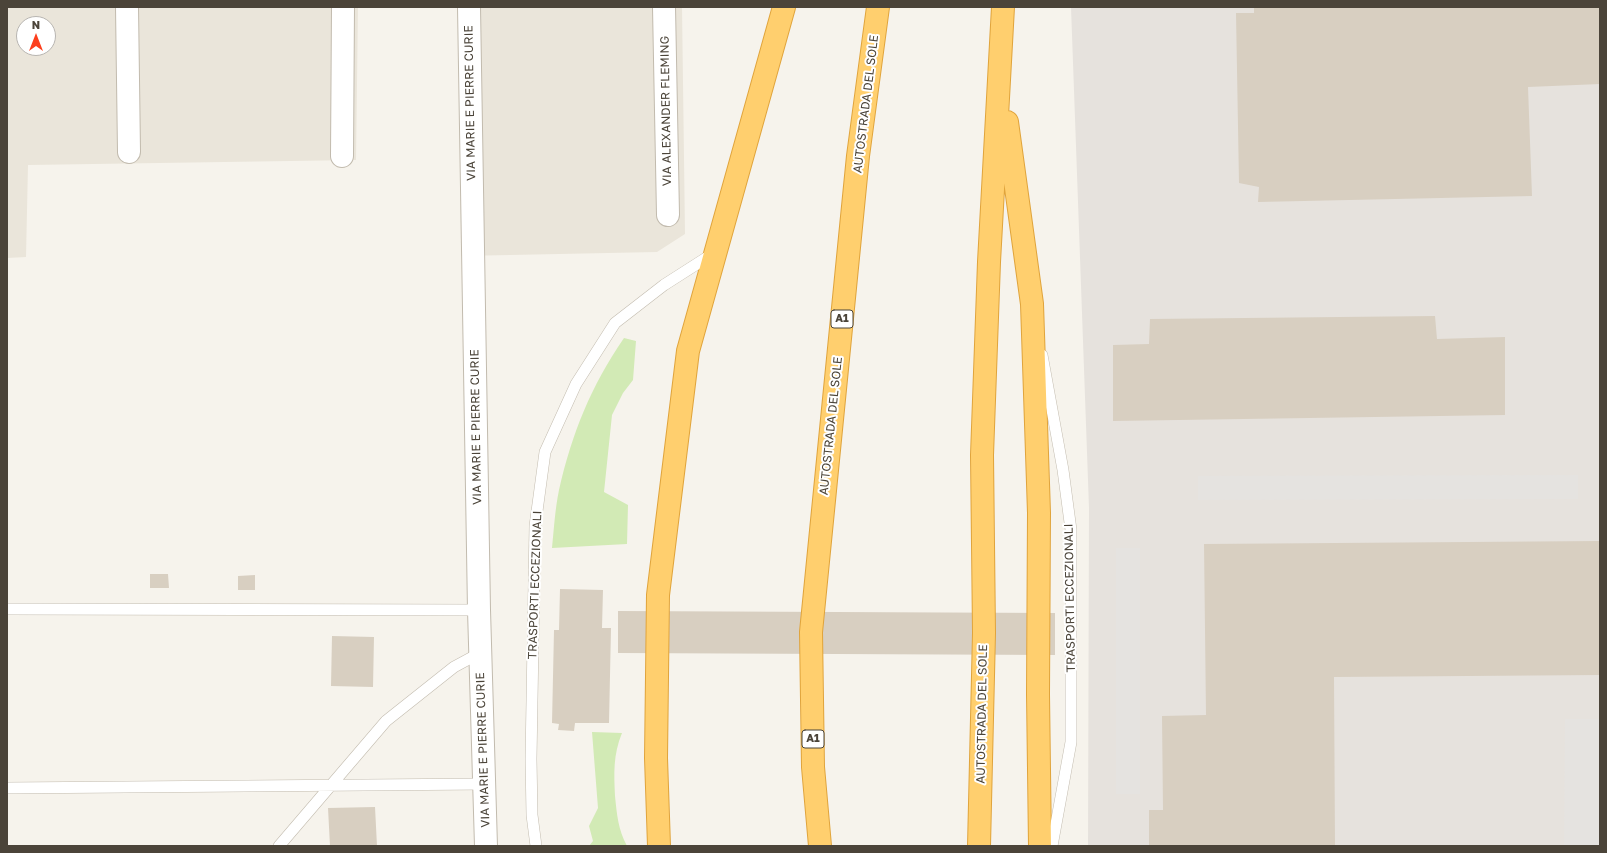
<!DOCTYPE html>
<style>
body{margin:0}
#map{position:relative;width:1607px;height:853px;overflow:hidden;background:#f6f3ec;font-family:"Golos Text",sans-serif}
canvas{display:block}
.frame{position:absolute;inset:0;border:8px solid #4b4439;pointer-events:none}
.north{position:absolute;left:16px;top:16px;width:40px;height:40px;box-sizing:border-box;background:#fff;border:1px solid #b7b4b0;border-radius:50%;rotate:0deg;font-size:11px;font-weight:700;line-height:16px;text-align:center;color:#4b4439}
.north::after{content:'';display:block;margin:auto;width:14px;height:18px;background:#fc3f1d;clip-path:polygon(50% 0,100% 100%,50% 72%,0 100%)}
</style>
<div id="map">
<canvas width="1607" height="853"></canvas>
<div class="frame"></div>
<div class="north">N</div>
</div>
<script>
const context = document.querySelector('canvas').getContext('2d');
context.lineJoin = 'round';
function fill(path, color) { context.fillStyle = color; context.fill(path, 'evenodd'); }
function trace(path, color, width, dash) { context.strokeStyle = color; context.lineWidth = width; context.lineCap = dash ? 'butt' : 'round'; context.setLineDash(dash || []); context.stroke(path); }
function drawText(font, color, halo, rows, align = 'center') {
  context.font = font + ' "Golos Text",sans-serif'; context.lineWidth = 4; context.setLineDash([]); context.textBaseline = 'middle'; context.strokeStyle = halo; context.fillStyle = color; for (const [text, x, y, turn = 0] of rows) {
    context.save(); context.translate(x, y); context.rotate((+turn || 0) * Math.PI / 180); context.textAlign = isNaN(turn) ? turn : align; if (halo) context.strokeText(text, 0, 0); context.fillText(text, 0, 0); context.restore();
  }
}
fill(new Path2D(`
 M7 7H358L356 160 28 165 26 257 7 258ZM24 24H48V48H24Z
 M459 7H682L685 234 657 252 461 256Z`), '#eae5da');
fill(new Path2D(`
 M1071 7H1600V846H1088L1089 508Z`), '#e6e2dd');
fill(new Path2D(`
 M624 338 636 341 633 380 623 393 612 415 604 492 628 505 627 544 552 548C554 529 555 509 559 490 572 433 591 386 624 338Z
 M592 732 622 733C613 755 614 773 615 796 617 815 618 829 627 846H589L593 841 589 826 598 808Z`), '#d2eab5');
fill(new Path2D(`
 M1578 475V499L1198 500V476Z
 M1116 548H1140V794H1116Z
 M1565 719H1600V846H1564Z`), '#e5e3e0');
fill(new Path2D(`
 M1254 7H1600V84L1528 87 1532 196 1258 202 1259 187 1239 183 1236 13H1254Z
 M1435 316 1437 339 1505 337V415L1113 421V345L1149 344 1150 319Z
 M1600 541V675L1334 677 1335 846H1149V810H1163L1162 716 1206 715 1204 544Z
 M150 574H168L169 588H150Z
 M255 575V590H238V576Z
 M560 589 603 590 602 628H611L609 723H575L574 731 558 730 559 724 552 723 554 630H559Z
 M618 611 1055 613V655L618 653Z
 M332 636 374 637 373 687 331 686Z
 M375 807 377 846H330L328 808Z`), '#d8cfc1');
const service = new Path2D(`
 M1042 355 1063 470 1071 530V742L1052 846
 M7 609 479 610
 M7 788 485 784
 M279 846 386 721 454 667 480 653
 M536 846 532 815 531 759 535 526 545 452 576 384 615 323 664 285 714 253`);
const minor = new Path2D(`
 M127 7 129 152
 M469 7 479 610 486 846
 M664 7 668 215
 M342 156 343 7`);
const motorway = new Path2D(`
 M1007 122 1032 304 1039 513 1038 694 1040 846
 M659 846 656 758 658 595 688 351 784 7
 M820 846 813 767 811 632 858 156 878 7
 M979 846 984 633 982 455 989 262 1003 7`);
trace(service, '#c2bbae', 12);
trace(minor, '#c2bbae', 24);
trace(motorway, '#e0a43c', 24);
trace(service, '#fff', 11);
trace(minor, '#fff', 22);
trace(motorway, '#ffcf6e', 22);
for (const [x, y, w] of [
 [842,319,22],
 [813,739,22]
]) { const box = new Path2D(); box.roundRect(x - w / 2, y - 9, w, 18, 3); context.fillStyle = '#fff'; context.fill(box); trace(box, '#4b4439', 1); }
drawText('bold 11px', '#4b4439', null, [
 ["A1",842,319],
 ["A1",813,739]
]);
drawText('12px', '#4b4439', '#fff', [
 ["VIA MARIE E PIERRE CURIE",470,103,-91],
 ["AUTOSTRADA DEL SOLE",866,104,-83],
 ["VIA ALEXANDER FLEMING",666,111,-91],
 ["AUTOSTRADA DEL SOLE",831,426,-84],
 ["VIA MARIE E PIERRE CURIE",476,427,-91],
 ["TRASPORTI ECCEZIONALI",535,585,-88],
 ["TRASPORTI ECCEZIONALI",1070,598,-91],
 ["AUTOSTRADA DEL SOLE",982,714,-89],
 ["VIA MARIE E PIERRE CURIE",483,750,-92]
]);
</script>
